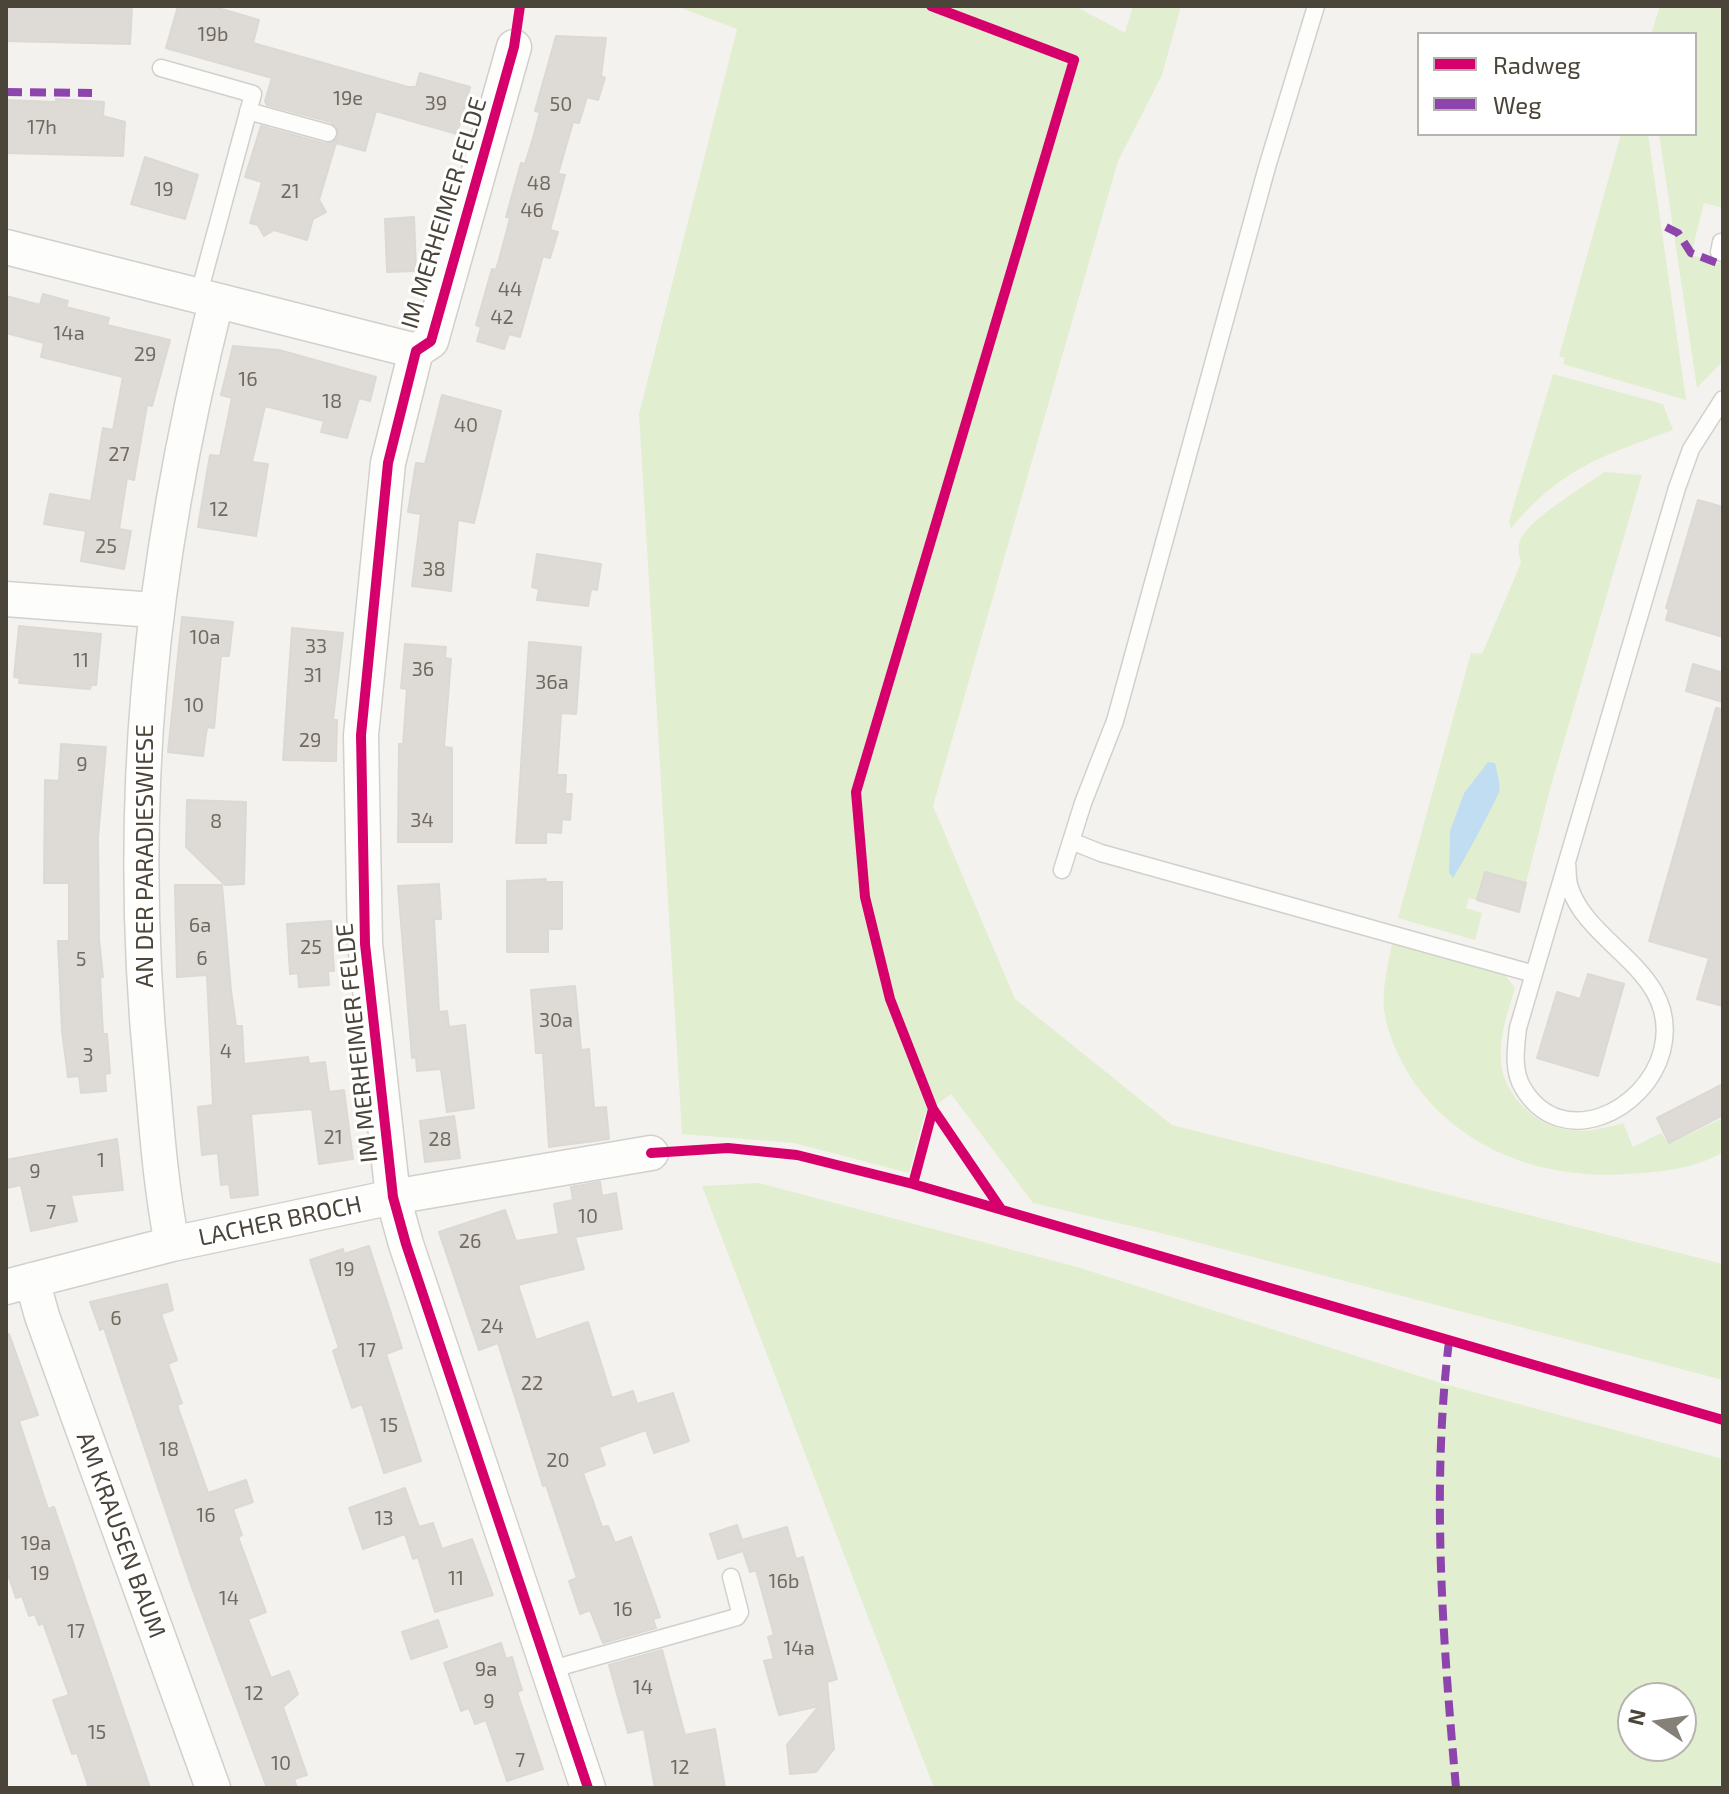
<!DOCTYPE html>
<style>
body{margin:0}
#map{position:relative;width:1729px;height:1794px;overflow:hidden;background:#f4f2ee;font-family:"Exo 2",sans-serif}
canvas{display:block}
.frame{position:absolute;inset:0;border:8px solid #4b4439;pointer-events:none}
.legend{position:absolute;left:1417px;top:32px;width:280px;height:104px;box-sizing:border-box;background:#fff;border:2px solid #b7b4b0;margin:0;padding:10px 14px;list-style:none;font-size:24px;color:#4b4439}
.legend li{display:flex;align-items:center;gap:16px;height:40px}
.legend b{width:40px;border:2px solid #b7b4b0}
.north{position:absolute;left:1617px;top:1682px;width:80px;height:80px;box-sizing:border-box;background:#fff;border:2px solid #b7b4b0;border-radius:50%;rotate:283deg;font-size:22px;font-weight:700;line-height:32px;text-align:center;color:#4b4439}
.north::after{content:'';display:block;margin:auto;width:28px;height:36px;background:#868178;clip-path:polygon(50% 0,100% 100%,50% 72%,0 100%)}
</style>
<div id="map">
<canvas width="1729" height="1794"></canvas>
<div class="frame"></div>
<ul class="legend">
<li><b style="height:10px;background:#d6006c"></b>Radweg</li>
<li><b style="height:10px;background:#8e44ad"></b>Weg</li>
</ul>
<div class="north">N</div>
</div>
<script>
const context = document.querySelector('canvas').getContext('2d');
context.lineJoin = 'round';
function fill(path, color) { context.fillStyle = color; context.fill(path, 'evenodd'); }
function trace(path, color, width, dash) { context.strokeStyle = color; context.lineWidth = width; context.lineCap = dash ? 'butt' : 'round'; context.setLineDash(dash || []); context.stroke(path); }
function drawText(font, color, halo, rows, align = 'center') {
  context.font = font + ' "Exo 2",sans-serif'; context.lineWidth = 6; context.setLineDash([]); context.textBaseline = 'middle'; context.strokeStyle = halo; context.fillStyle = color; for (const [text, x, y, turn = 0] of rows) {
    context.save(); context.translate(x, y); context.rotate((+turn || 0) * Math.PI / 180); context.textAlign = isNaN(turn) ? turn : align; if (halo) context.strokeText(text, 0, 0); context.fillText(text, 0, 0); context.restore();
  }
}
fill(new Path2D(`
 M676 6H1075L1125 33 1133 6H1181L1162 75 1118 161 933 806 1015 999 1172 1125 1723 1264V1380L1169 1235 1033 1203 951 1094 925 1113 909 1173 794 1143 682 1134 639 414 737 29Z
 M1660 6H1723V208L1704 203 1691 255 1723 264V361L1697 388 1659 134H1695V34H1651Z
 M1621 134H1648L1686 400 1563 364 1565 358 1559 356Z
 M1553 374 1663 404 1673 430C1604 455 1559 469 1511 529L1509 521Z
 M1605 472 1642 475 1550 789 1526 883 1485 873 1477 900 1469 898 1466 908 1482 913 1475 940 1398 918 1471 653 1482 654 1521 563C1519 554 1517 547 1521 538 1533 517 1584 486 1605 472ZM1488 763C1492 769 1498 776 1499 785 1501 801 1463 852 1457 873H1449L1450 831 1464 793Z
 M1392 944 1505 975 1515 988C1508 1012 1499 1036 1501 1061 1501 1074 1509 1090 1517 1100 1547 1135 1581 1136 1623 1123L1633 1147 1661 1133 1669 1144 1723 1118V1152C1695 1169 1660 1172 1629 1174 1544 1180 1460 1151 1411 1078 1399 1059 1387 1033 1384 1010 1382 988 1388 965 1392 944Z
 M759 1183 1077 1267 1444 1384 1723 1459V1788H934L702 1186ZM1633 1698H1681V1746H1633Z`), '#e1eecf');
fill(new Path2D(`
 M1488 762 1495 763 1496 767C1497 774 1501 785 1499 792 1496 801 1457 874 1453 878L1449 873 1450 831 1464 793Z`), '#c0ddf1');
const building = new Path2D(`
 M6 6H132L130 44 6 41Z
 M178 6H211L259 20 253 43 408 87H416L420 73 470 87 457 134 376 111 365 151 336 143 319 200 326 212 313 219 307 240 274 230 264 236 258 225 250 223 262 182 245 177 261 126 326 144 336 140 338 130 331 122 267 105 265 101 272 78 166 48Z
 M556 36 606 38 601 76 605 78 598 100 587 97 579 123 573 122 558 174 565 175 550 230 558 232 550 258 543 256 520 337 509 334 504 349 477 341 481 327 476 325 492 269 496 270 503 245 510 218 506 217 521 163 525 164 533 138 540 112 535 111Z
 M56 99 104 102 103 116 125 122 123 156 6 153V100L56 102Z
 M145 157 198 175 185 219 131 204Z
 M414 217 416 271 387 272 385 219Z
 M43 294 68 301 66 307 109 318 107 325 170 340 152 406 147 405 134 480 127 478 119 529 131 531 124 569 81 561 86 531 44 524 50 494 91 501 103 428 113 430 123 377 41 357 44 343 6 333V296L40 305Z
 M233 346 279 350 376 377 370 401 359 398 347 438 321 432 324 421 265 406 252 462 268 464 256 536 198 527 210 455 220 456 232 398 221 395Z
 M442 395 501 411 474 523 458 520 451 591 412 586 421 514 408 512 416 463 425 464Z
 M1698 500 1723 507V637L1666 620 1669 609 1666 608Z
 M537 554 601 564 597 590 591 589 588 606 537 600 539 589 532 587Z
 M182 617 233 622 229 656H221L214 728 207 727 203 756 168 752Z
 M19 626 101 634 96 685H91L90 689 19 683 20 678 14 677Z
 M292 628 343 633 333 720H337L336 761 283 760Z
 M529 642 581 647 576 714 561 713 557 775H566L565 794H572L570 820 562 819 561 833 546 832V843H516Z
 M405 644 446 647 445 658 451 659 444 747 452 748V842H398L399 744H403L407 689 401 688Z
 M1693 664 1723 673V702L1686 691Z
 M1716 708 1723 709V1006L1697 999 1709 958 1649 941Z
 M61 744 106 747 98 837 99 939 103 977H100L103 1034H107L110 1073 105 1074 106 1091 81 1093 79 1076 68 1077 62 1031 58 941H69V883H44L45 780 59 781Z
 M187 800 246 802 244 884 225 885 186 847Z
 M1485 872 1526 883 1519 912 1477 900Z
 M546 879V882H562V929H548V952H507V881Z
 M439 884 441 919H434L439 1012 447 1011 449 1027 465 1025 474 1108 447 1112 441 1069 417 1071 416 1057 412 1058 398 886Z
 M175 885H222L231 991 236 1026H242L244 1064 308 1057 309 1064 325 1062 329 1092 344 1090 353 1159 319 1164 312 1109 251 1114 258 1195 231 1198 229 1184 221 1185 218 1153 202 1155 199 1120 198 1107 213 1105 207 975 177 977Z
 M331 921 334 971H328L329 985 299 987 298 973 290 974 287 924Z
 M1588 974 1624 984 1598 1076 1537 1058 1557 992 1580 999Z
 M575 986 581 1050 589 1049 594 1108 606 1107 609 1139 549 1147 543 1053H536L531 990Z
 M1723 1084V1115L1669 1143 1657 1118Z
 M454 1116 460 1158 425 1162 420 1121Z
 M117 1139 123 1190 71 1195 77 1221 31 1231 21 1185 6 1188V1160Z
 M600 1182 602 1196 616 1193 622 1229 575 1237 584 1269 518 1285 536 1340 588 1322 612 1398 633 1391 637 1404 673 1393 689 1441 654 1453 646 1430 599 1447 605 1465 583 1473 602 1527 608 1526 615 1543 631 1537 660 1617 653 1619 656 1628 603 1643 590 1610 580 1614 569 1581 577 1578 546 1485 543 1486 498 1343 479 1350 439 1232 505 1210 516 1241 559 1234 554 1204 573 1200 571 1187Z
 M369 1246 402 1348 386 1354 421 1461 384 1473 362 1404 352 1408 333 1351 339 1348 310 1260 343 1249 344 1254Z
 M167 1284 173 1310 161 1314 177 1360 168 1364 182 1403 177 1405 208 1493 246 1480 253 1502 233 1509 242 1535 238 1537 266 1612 248 1619 271 1678 289 1671 298 1694 283 1707 307 1775 294 1779 297 1788H267L191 1585 104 1328 100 1330 90 1302Z
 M9 1334 38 1415 19 1421 48 1509 54 1507 150 1788H89L77 1753 72 1754 53 1700 69 1695 43 1623 39 1625 35 1614 29 1616 22 1596 16 1598 6 1569V1335Z
 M405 1488 419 1527 433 1523 442 1549 472 1539 493 1595 435 1612 418 1557 413 1559 405 1534 363 1549 349 1508Z
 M737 1525 742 1540 787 1527 796 1559 803 1557 837 1679 827 1682 834 1749 816 1772 790 1774 787 1745 819 1706 779 1715 764 1661 774 1659 768 1637 774 1635 756 1570 750 1572 743 1551 718 1559 710 1534Z
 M438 1620 447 1647 411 1659 402 1632Z
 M501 1643 506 1659 512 1657 517 1674 522 1690 517 1692 543 1769 507 1781 486 1720 475 1724 469 1708 461 1711 444 1663Z
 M662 1650 685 1735 715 1729 725 1788H655L644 1729 628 1733 609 1665Z`);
fill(building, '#dedbd6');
trace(building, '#dcd9d4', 2);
const lane = new Path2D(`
 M161 68 253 94 198 297
 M248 111 328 133
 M1721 242 1719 252 1723 253
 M1071 841 1101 853 1534 974
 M1567 863C1568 871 1567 880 1570 888 1589 947 1682 972 1662 1051 1646 1112 1561 1152 1523 1088 1512 1070 1516 1047 1518 1028L1677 488 1691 449 1723 399
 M1062 870 1083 803 1115 721 1267 167 1316 6
 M549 1670 737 1617 740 1612 731 1577`);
const street = new Path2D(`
 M514 47 431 341 416 351 388 463 361 735 365 944 393 1197 406 1244 588 1788
 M6 247 416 351
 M6 599 154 610
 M172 1244C161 1188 157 1132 152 1076 125 804 150 566 216 302
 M32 1280 42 1316 213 1788
 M6 1287 172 1244 393 1197 651 1153`);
trace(lane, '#d2d0cb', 19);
trace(street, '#d2d0cb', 37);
trace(lane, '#fdfdfc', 16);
trace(street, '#fdfdfc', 34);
trace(new Path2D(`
 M6 92 92 93
 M1666 227 1678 233 1691 253 1723 265
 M1449 1341C1431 1489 1443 1640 1456 1788`), '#8e44ad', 8, [16, 8]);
trace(new Path2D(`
 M520 6 514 47 431 341 416 351 388 463 361 735 365 944 393 1197 406 1244 588 1788
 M933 1109 1001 1209
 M651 1153 728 1148 797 1155 913 1184 1723 1420
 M913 1184 933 1109 890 999 865 897 856 792 1074 60 931 6`), '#d6006c', 10);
drawText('20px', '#706a61', null, [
 ["19b",213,34],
 ["19e",348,98],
 ["39",436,103],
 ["50",561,104],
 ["17h",42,127],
 ["48",539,183],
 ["19",164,189],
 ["21",290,191],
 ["46",532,210],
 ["44",510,289],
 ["42",502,317],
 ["14a",69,333],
 ["29",145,354],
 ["16",248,379],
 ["18",332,401],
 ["40",466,425],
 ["27",119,454],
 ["12",219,509],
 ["25",106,546],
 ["38",434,569],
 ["10a",205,637],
 ["33",316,646],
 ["11",81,660],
 ["36",423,669],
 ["31",313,675],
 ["36a",552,682],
 ["10",194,705],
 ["29",310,740],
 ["9",82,764],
 ["34",422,820],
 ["8",216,821],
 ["6a",200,925],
 ["25",311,947],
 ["6",202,958],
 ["5",81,959],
 ["30a",556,1020],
 ["4",226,1051],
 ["3",88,1055],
 ["21",333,1137],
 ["28",440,1139],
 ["1",101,1160],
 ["9",35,1171],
 ["7",51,1212],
 ["10",588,1216],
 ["26",470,1241],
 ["19",345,1269],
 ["6",116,1318],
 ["24",492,1326],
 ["17",367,1350],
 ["22",532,1383],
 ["15",389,1425],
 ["18",169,1449],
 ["20",558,1460],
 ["16",206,1515],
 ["13",384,1518],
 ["19a",36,1543],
 ["19",40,1573],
 ["11",456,1578],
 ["16b",784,1581],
 ["14",229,1598],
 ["16",623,1609],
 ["17",76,1631],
 ["14a",799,1648],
 ["9a",486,1669],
 ["14",643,1687],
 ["12",254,1693],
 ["9",489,1701],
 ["15",97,1732],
 ["7",520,1760],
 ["10",281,1763],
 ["12",680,1767]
]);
drawText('24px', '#4b4439', '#fff', [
 ["IM MERHEIMER FELDE",444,213,-73],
 ["AN DER PARADIESWIESE",145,856,-90],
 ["IM MERHEIMER FELDE",357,1043,-96],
 ["LACHER BROCH",280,1221,-12],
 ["AM KRAUSEN BAUM",121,1535,70]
]);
</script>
